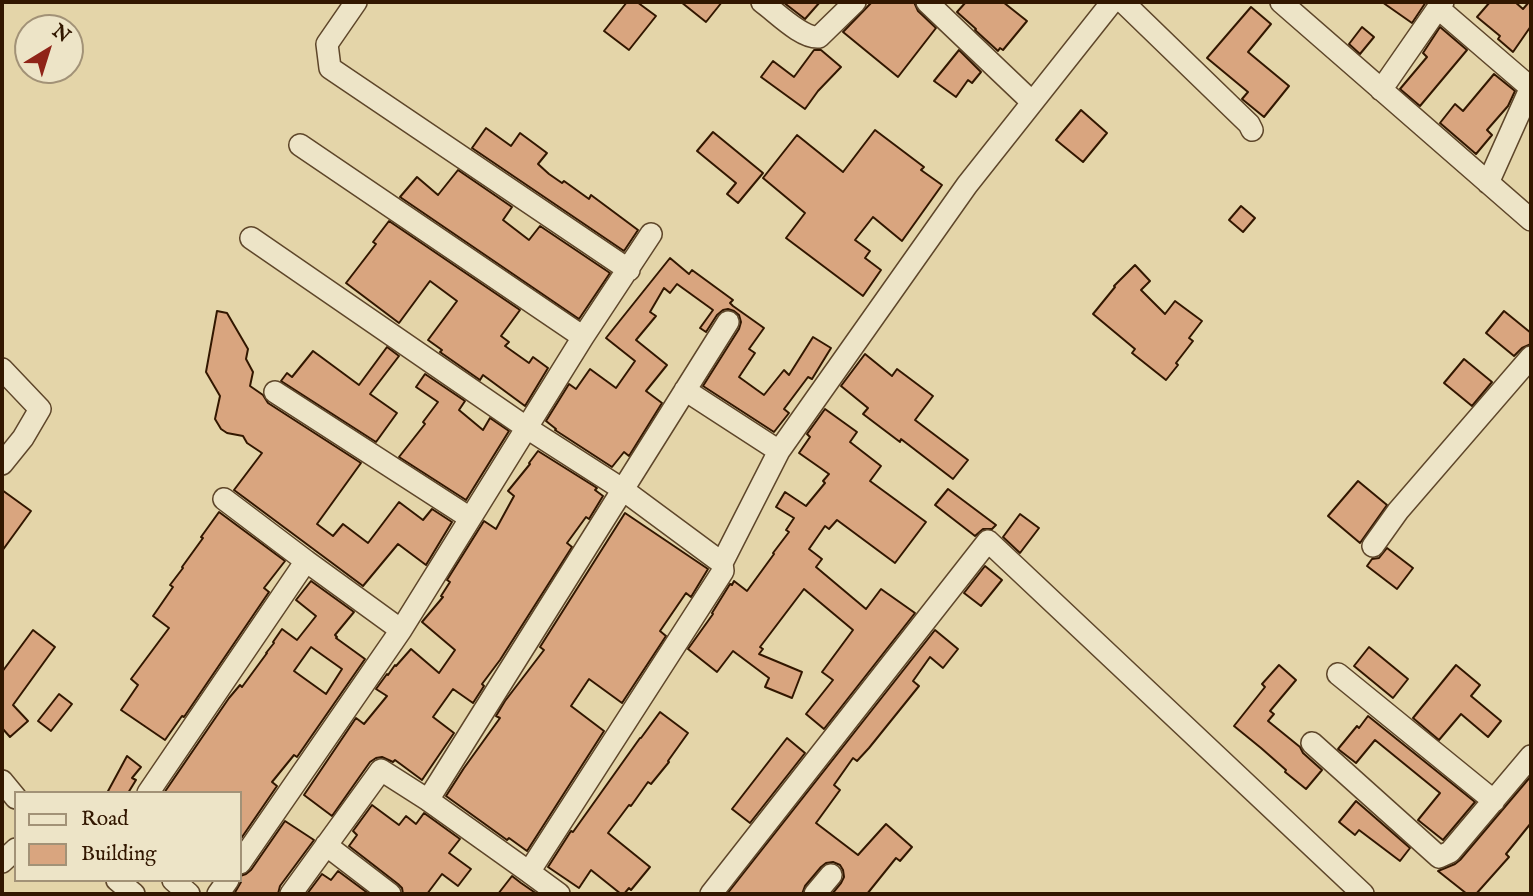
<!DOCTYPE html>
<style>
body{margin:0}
#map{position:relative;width:1533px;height:896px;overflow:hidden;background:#e4d5a9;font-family:"IM FELL English",serif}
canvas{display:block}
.frame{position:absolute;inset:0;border:4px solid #321700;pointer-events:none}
.legend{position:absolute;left:14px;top:791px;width:228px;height:91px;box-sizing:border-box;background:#ede4c7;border:2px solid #a29277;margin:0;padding:9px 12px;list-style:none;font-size:21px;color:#321700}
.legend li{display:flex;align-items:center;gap:14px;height:35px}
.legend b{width:35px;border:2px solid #a29277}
.north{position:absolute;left:14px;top:14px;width:70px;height:70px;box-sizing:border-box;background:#ede4c7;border:2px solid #a29277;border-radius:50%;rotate:38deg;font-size:19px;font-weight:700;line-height:28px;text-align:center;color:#321700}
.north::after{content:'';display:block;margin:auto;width:24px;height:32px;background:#8f2418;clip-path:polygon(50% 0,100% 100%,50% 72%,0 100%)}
</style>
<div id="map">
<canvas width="1533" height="896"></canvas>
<div class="frame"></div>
<ul class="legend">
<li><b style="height:9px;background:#ede4c7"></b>Road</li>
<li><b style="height:19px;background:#d9a57f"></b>Building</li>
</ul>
<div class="north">N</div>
</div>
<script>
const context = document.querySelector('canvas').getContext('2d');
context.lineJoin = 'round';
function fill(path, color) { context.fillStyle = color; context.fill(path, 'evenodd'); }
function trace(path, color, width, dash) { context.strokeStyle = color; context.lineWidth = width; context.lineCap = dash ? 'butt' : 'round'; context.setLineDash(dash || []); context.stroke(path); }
const building = new Path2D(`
 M627 2H637L656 16 629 50 604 31Z
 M681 2H722L706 22Z
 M783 2H820L805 19Z
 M872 2H914L918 11 936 28 898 77 843 32Z
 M966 2H1003L1027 21 1003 50 1000 48 998 51 975 30 976 29 957 12Z
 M1382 2H1426L1412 23Z
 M1490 2H1515L1523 9 1529 2H1531V26L1513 52 1498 39 1500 36 1477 17Z
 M1251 7 1271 24 1248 52 1289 86 1264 117 1242 99 1248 92 1207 58Z
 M1362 27 1374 37 1360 54 1349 44Z
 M1440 27 1467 50 1420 106 1400 89 1427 57 1423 53Z
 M814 50H821L841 67 818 91 805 109 761 77 773 61 794 77Z
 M959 50 981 72 972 83 968 80 956 97 934 81Z
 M1494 74 1515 91 1508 106 1487 130 1492 135 1476 154 1440 123 1455 104 1463 111Z
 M1081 110 1107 133 1083 162 1056 140Z
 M486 128 511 146 520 133 547 153 538 164 549 174 562 183 564 181 589 199 591 195 638 230 624 251 472 148Z
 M875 130 924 167 921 170 942 185 902 241 873 217 855 240 870 251 865 258 881 270 863 296 786 238 805 213 763 178 797 135 843 172Z
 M713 132 763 173 738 203 727 194 736 183 697 151Z
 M458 170 512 207 503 220 529 240 540 226 610 273 579 319 400 197 417 177 438 195Z
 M1241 206 1255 218 1243 232 1229 220Z
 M389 221 520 310 501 336 509 342 505 346 529 363 533 357 548 368 525 406 483 375 480 380 440 352 442 350 428 340 457 301 430 281 399 323 346 283 376 244 373 242Z
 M670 258 689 274 692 270 733 300 730 303 733 306 764 328 749 349 755 353 739 377 764 395 784 370 789 375 813 337 831 348 812 379 808 377 784 409 789 413 774 432 703 386 739 329 741 322 739 315 734 311 728 309 723 310 717 315 706 332 700 328 713 310 677 284 670 293 664 288 650 312 656 316 636 340 667 365 646 391 662 403 629 456 624 452 612 467 555 430 556 429 546 421 569 384 576 389 590 369 616 388 635 361 606 338Z
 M1135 265 1150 281 1141 290 1165 314 1175 301 1202 321 1189 338 1193 341 1176 363 1178 365 1166 380 1132 353 1135 349 1093 314 1115 287 1114 286Z
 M217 311 227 313 248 349 246 359 253 372 250 386 263 395 268 403 361 463 317 524 333 536 343 524 368 543 399 502 423 520 432 509 452 522 426 565 398 544 363 586 234 490 262 453 247 443 243 436 227 433 221 429 215 419 220 396 206 372Z
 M1504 311 1531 333V344L1522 348 1514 356 1486 333Z
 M387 347 399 356 370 394 397 413 376 442 281 381 287 373 292 377 313 351 359 385Z
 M865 354 892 376 897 369 933 396 915 420 968 460 953 479 901 439 900 442 863 414 868 408 841 386Z
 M1464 359 1492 382 1472 406 1444 383Z
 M425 374 465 401 459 410 483 430 490 418 509 431 466 500 399 457 425 424 423 422 438 402 416 387Z
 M825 409 857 432 850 442 881 466 870 481 926 522 895 563 837 520 829 529 825 526 809 549 822 559 816 567 866 609 881 589 915 613 824 729 806 714 833 680 822 672 853 630 804 589 760 647 763 649 759 654 802 672 792 698 765 687 769 678 733 651 717 672 688 649 713 614 712 613 730 584 732 585 734 581 747 591 774 554 773 553 789 532 786 530 794 518 776 507 785 492 806 506 825 483 823 481 829 474 799 453 810 437 807 434Z
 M538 451 597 488 595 490 603 496 589 519 586 517 567 543 572 547 500 660 482 684 484 686 473 703 453 689 433 717 454 733 422 780 395 760 393 762 382 757 376 758 370 762 332 816 304 795 356 718 364 724 387 696 376 689 387 674 388 675 395 665 396 666 411 649 439 673 455 650 422 622 443 597 441 596 450 582 447 580 484 521 496 529 514 496 508 491 530 464 529 463Z
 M1358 481 1387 505 1360 543 1328 516Z
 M948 489 996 525 992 529H983L975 536 935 505Z
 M2 490 31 511 2 551Z
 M219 512 285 561 264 588 269 592 184 717 182 716 165 740 121 710 138 685 131 679 169 628 153 616 173 587 170 585 183 568 182 567 203 538 201 537Z
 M625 513 708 569 691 597 686 593 660 631 666 636 622 703 589 679 571 706 604 731 527 851 509 838 507 840 446 796 464 768 500 718 496 716 505 701 544 650 540 647Z
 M1020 514 1039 528 1020 553 1003 537Z
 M1387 548 1413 568 1397 589 1367 566 1372 559 1379 558Z
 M985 566 1002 580 981 606 964 593Z
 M311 581 354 612 335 635 337 637 336 638 365 659 297 757 294 755 272 782 277 786 240 840V793H164L229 698 240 685 242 687 267 653H266L274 643 273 642 282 629 297 640 316 616 296 600ZM311 647 342 669 326 694 294 671Z
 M33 630 55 647 13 705 28 721 10 737 2 728V672Z
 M935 630 958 649 943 668 930 657 913 681 919 686 869 748 857 761 853 758 834 785 840 790 816 823 858 855 886 824 912 847 900 861 896 858 867 894H832L841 883 844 877 843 870 840 865 833 862 826 863 821 867 805 886 802 894H727Z
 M1369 647 1408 679 1393 698 1354 666Z
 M1279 665 1296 680 1270 711 1274 714 1268 721 1300 747 1303 753 1322 770 1306 789 1285 772 1286 770 1261 748 1234 726 1265 687 1262 684Z
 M1456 665 1480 685 1471 696 1501 721 1488 737 1461 714 1439 740 1413 718Z
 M59 694 72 704 51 731 38 721Z
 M660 712 688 733 668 761 669 762 651 784 648 782 631 806 629 805 608 833 650 867 631 890 629 888 624 894H621L591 870 579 888 548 867 571 831 573 832 640 738H641Z
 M1368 716 1475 802 1443 840 1418 820 1440 793 1375 740 1356 763 1338 749 1357 726 1359 728Z
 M787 738 805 753 750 823 732 809Z
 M127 756 141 767 132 778 136 780 128 793H107Z
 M1531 776V823L1506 854 1509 857 1476 894H1467L1438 871 1455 864 1460 860Z
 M1356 801 1410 848 1400 861 1359 830 1355 835 1339 822Z
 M372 805 399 825 406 816 416 824 424 813 460 839 449 853 471 869 458 886 442 874 427 894H403L402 888 398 884 349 846 357 835 353 831Z
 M285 821 314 840 280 886 278 894H234L241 882 240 876 246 874 251 870Z
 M338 871 369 894H307L322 874 331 880Z
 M512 876 521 883 537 894H498Z`);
fill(building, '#d9a57f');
trace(building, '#321700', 2);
const minor = new Path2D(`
 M356 2 327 44 330 68 629 270
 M762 2C776 12 802 39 819 37L855 2
 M927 2 1032 102
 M1123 2 1249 124 1252 130
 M1281 2 1531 220
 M1443 2 1438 8 1531 88
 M1381 90 1438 8
 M300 145 583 337
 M1488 183 1531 87
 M251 238 527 428 622 489 722 563
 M2 369 40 409 23 438 2 464
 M275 392 470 518
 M779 451 967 185 1112 2
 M224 499 306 561
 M1373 546 1398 511 1531 357
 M1338 674 1494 801
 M1312 743 1439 857 1450 852 1531 756
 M2 781 16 798
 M148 793 306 561 401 630
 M428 800 529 872 723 571 722 563 779 451 685 390
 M326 845 390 894
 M2 862 16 849
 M240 863 401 630 583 337 651 234
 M529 872 559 894
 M117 880 134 894
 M173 880 189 894
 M218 894 228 880
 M291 894 381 770 428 800 728 322
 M711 894 988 541 1363 894
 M815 894 831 875`);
trace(minor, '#5e462a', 24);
trace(minor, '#ede4c7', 21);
</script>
